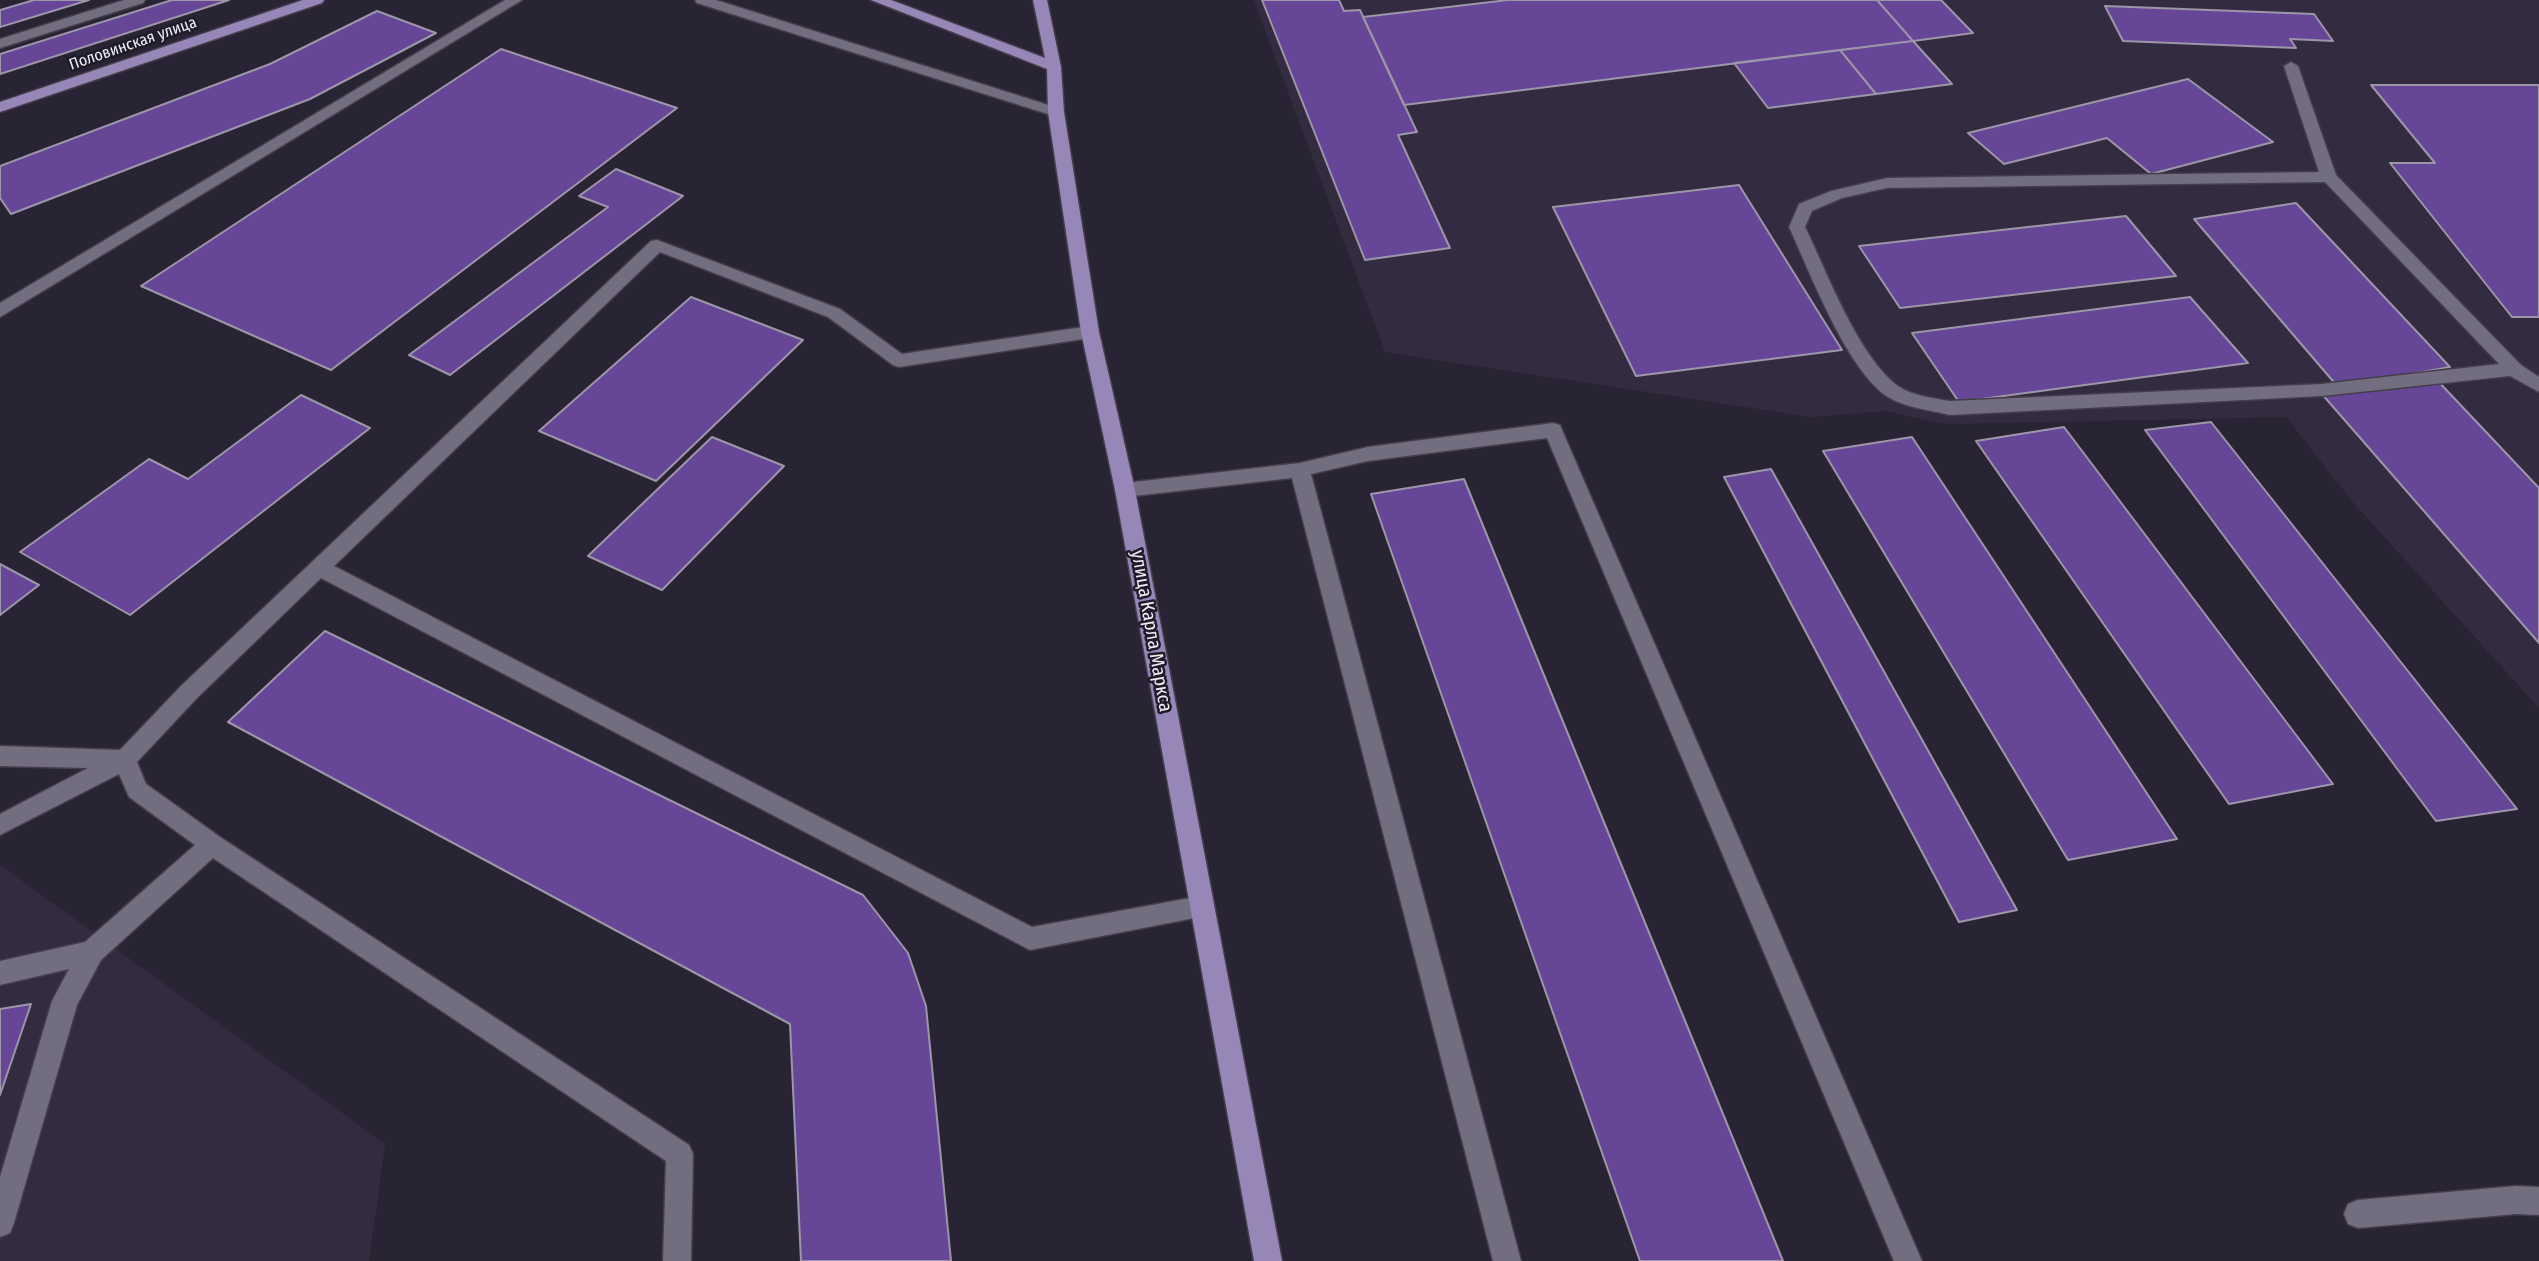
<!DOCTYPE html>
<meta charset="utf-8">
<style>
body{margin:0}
canvas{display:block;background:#292433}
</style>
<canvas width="2539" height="1261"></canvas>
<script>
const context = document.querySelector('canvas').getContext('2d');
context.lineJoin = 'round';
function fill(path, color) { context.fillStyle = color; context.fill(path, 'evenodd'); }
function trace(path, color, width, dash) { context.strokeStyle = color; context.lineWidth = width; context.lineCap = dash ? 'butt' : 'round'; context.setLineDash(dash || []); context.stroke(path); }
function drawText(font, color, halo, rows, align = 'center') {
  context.font = font + ' "Fira Sans Condensed",sans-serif'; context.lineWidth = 5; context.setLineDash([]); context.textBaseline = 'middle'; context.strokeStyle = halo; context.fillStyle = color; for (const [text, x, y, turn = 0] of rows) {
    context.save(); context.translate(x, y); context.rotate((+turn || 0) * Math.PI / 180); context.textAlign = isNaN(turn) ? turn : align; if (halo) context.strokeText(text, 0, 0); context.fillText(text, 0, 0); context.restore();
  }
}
fill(new Path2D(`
 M1254 0H2539V708L2352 501 2286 417 1945 424 1885 411 1811 417 1385 352Z
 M0 865 385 1144 369 1261H0Z`), '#332c41');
const building = new Path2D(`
 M34 0H89L0 27V10Z
 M172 0H229L0 74V54Z
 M1262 0H1339L1344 11 1360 10 1417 132 1398 135 1450 248 1365 260Z
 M1508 0H1877L1913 41 1404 105 1363 17Z
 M1877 0H1941L1973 33 1913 41Z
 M2105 6 2314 14 2333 41 2290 39 2296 48 2123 41Z
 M377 11 436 33 310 99 11 214 0 198V166L270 64Z
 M1913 41 1952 84 1876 94 1840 50Z
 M501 49 677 108 331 370 141 286Z
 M1840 50 1876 94 1768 108 1734 63Z
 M2188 79 2273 142 2151 174 2107 138 2004 164 1968 133Z
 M2371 85H2539V317H2512L2390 163H2435Z
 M616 169 683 196 450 375 409 355 608 207 579 196Z
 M1739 185 1842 350 1636 376 1553 207Z
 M2296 203 2450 367 2338 387 2194 219Z
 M2126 216 2176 276 1900 308 1859 246Z
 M691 297 803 340 656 481 539 431Z
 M2190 297 2248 363 1959 402 1912 333Z
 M2436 379 2539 488V643L2321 393Z
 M301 395 370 428 130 615 20 552 149 459 188 479Z
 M2211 422 2517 809 2436 821 2145 430Z
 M2064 427 2333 784 2229 804 1976 441Z
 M712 437 784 466 662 590 588 556Z
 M1912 437 2177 839 2068 860 1823 451Z
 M1771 469 2017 910 1959 922 1724 477Z
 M1464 479 1783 1261H1640L1371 494Z
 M0 564 39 585 0 615Z
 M325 631 863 895 908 953 926 1006 951 1261H801L790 1024 228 722Z
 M31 1004 0 1095V1009Z`);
fill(building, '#664797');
trace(building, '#9c96a9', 2);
const minor = new Path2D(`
 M124 0H145L143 3 0 48V39Z
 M505 0H522L0 317V303Z
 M695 0H716L1061 109 1064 112 1061 115H1051L697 3Z
 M2291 62 2298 66 2336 175 2521 365 2539 377V392L2510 376 2322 396 1950 415C1930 410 1906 408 1888 397 1847 371 1810 272 1789 227L1799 204 1831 191 1887 178 2319 172 2284 66ZM2325 182 2499 364 2322 384 1950 401C1933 398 1913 396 1898 386 1858 356 1827 272 1805 227L1812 211 1842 198 1887 188Z
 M657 240 840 309 902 354 1090 326 1099 332 1090 338 899 367 893 365 828 317 660 252 334 566 1032 927 1201 896 1210 899 1213 907 1210 915 1030 950 321 578 197 698 137 762 146 784 220 837 689 1145 693 1154 691 1261H663L666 1161 213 858 101 960 77 1005 14 1223 10 1233 0 1237V1177L52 1001 69 969 0 985V961L85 942 195 845 129 797 119 774 0 835V814L88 768 0 766V746L120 750 181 686 651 241Z
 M1553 423 1560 425 1562 430 1922 1261H1894L1547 438 1368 461 1311 474 1521 1261H1493L1292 478 1125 497 1118 495 1115 490 1118 485 1125 483 1300 463 1368 447Z
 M2516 1186 2539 1187V1215L2516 1214 2358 1228 2348 1224 2344 1214 2348 1204 2358 1200Z`);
const major = new Path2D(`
 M303 0H324L322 3 0 112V102Z
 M871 0H891L1045 58 1033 0H1047L1061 67 1064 112 1099 332 1135 490 1282 1261H1254L1115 490 1081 332 1048 112 1047 69Z`);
trace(minor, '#433e4a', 3);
trace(major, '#433e4a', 3);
fill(minor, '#726d7f');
fill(major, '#9787b8');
drawText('16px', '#efecf6', '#1f1b29', [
 ["Половинская улица",133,44,-19]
]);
drawText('19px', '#efecf6', '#1f1b29', [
 ["улица Карла Маркса",1151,631,80]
]);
</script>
